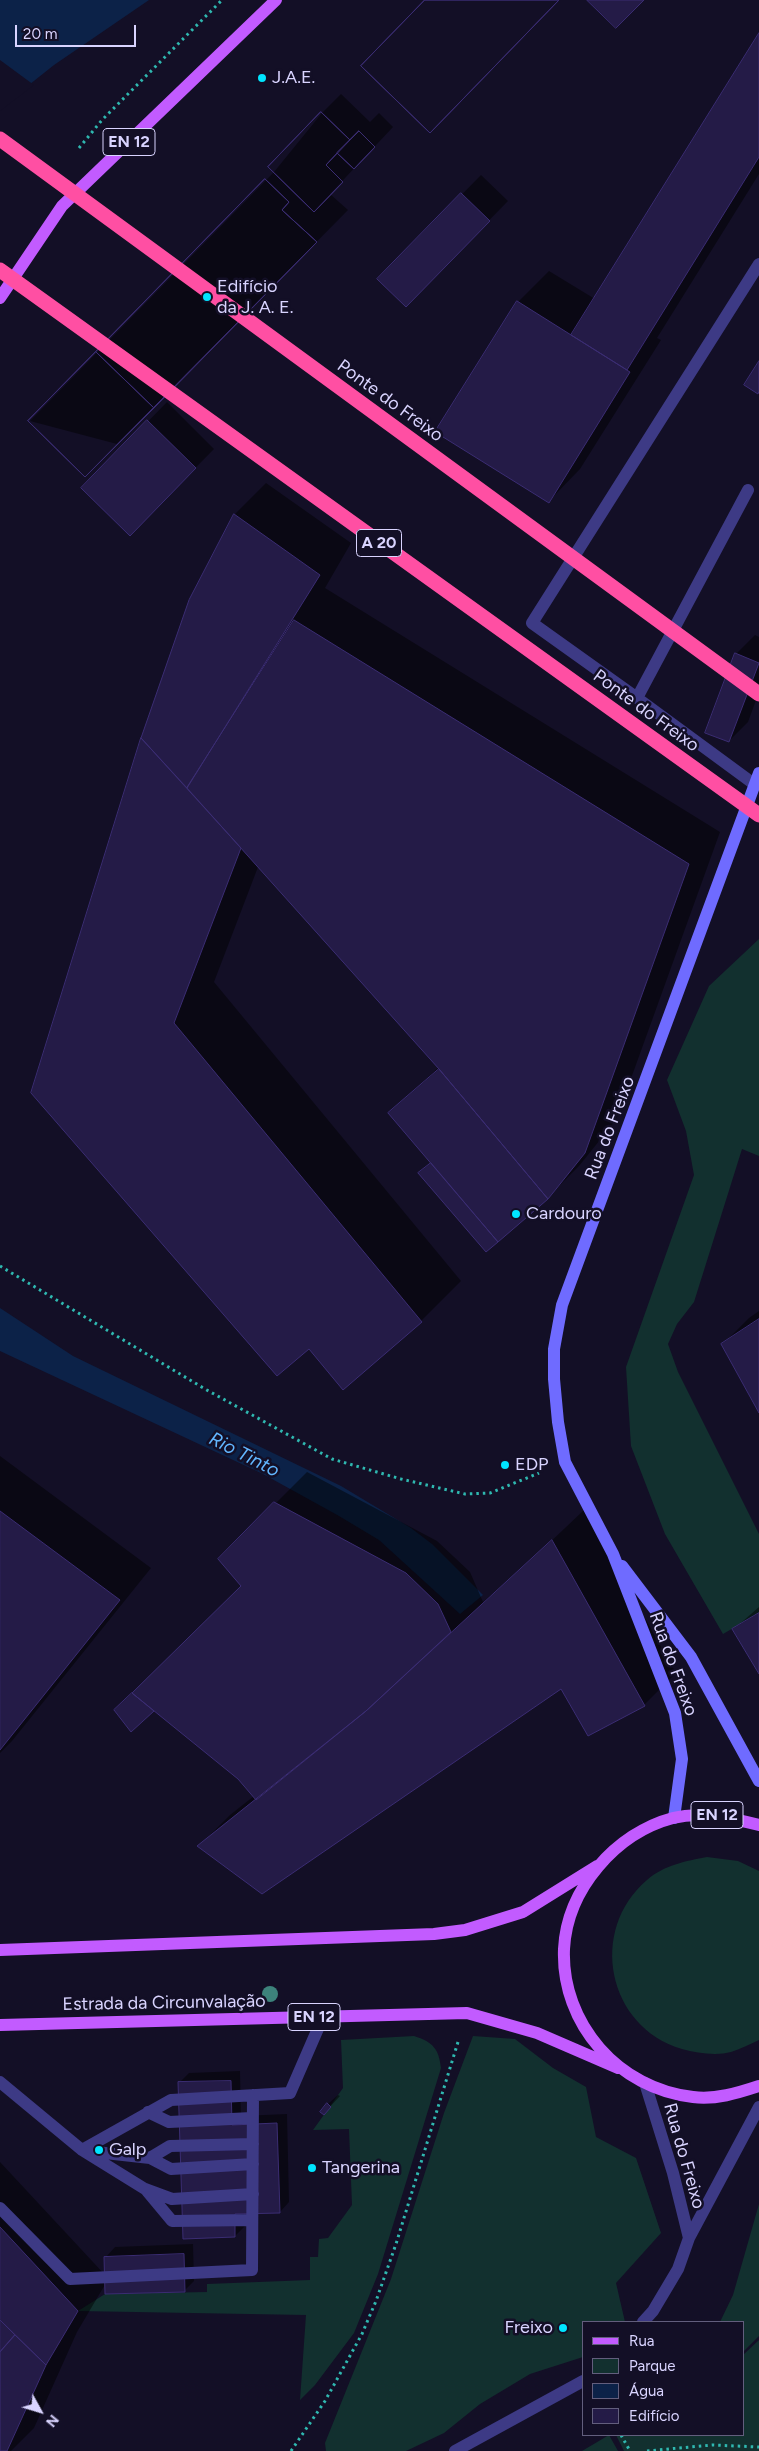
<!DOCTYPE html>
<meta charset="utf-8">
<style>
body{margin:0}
#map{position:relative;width:759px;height:2451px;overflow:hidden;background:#130f26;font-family:Figtree,sans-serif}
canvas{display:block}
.legend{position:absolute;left:582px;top:2321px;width:162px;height:115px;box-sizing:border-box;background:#130f26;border:1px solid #625e7d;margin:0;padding:6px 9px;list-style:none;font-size:15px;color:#d9d4ff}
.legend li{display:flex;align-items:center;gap:10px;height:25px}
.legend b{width:25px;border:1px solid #625e7d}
.north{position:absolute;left:15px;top:2386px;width:50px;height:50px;-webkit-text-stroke:4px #130f26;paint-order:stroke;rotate:129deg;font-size:14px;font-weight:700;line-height:20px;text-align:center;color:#d9d4ff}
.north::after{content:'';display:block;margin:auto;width:18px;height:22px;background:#d9d4ff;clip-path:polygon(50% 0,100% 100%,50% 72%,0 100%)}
.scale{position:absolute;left:15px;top:25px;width:121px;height:22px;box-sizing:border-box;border:2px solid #d9d4ff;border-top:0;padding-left:6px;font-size:15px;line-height:18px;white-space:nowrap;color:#d9d4ff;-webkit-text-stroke:4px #130f26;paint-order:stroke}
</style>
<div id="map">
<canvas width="759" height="2451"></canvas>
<ul class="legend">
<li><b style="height:6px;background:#c25bff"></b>Rua</li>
<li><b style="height:14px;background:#12302f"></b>Parque</li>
<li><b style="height:14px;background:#0c2248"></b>Água</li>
<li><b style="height:14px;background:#241b47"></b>Edifício</li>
</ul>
<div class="north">N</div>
<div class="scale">20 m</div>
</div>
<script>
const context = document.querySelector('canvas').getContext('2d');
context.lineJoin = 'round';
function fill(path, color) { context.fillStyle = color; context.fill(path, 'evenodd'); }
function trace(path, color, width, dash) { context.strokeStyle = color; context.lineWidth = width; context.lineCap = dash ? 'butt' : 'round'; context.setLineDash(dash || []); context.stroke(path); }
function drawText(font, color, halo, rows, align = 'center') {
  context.font = font + ' Figtree,sans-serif'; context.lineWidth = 5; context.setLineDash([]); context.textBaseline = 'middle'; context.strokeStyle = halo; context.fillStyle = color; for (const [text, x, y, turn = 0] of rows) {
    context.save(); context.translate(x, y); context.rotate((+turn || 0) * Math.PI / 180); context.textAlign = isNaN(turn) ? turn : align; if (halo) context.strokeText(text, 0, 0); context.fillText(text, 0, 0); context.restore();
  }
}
fill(new Path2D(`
 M759 939V1156L742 1149 694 1302 677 1324 668 1344 678 1372 759 1534V1613L723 1634 665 1534 631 1446 626 1367 694 1175 686 1131 667 1080 709 986Z
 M707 1857 738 1861 759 1871V2040C750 2044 740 2049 731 2052 716 2056 697 2053 682 2049 607 2027 588 1930 647 1880 664 1865 686 1861 707 1857Z
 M414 2036C433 2042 439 2049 441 2068L378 2274 354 2333 315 2385 300 2400 306 2315 78 2311 105 2294 207 2292V2284L310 2280V2257H318L319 2239 328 2238 352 2205 349 2129 313 2130 343 2088 341 2040Z
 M473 2036 515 2039 553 2068 586 2087 596 2137 636 2158 661 2233 616 2283 625 2322H583V2357L530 2374 480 2404 444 2433 406 2451H326L325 2443 391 2279 444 2113Z
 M759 2204V2336L743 2352V2322H720L733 2295Z
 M759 2340V2451H624L616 2435H743V2355Z
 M609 2435 618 2451H582Z`), '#12302f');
fill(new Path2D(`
 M0 0H149L54 65 0 108Z
 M0 1308 73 1356 341 1486 411 1528 432 1544 483 1595 460 1614 379 1540 339 1516 263 1474 0 1351Z`), '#0c2248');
fill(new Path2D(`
 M0 60 34 85 0 111Z`), '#130f26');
fill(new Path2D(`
 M759 35V174L657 338 661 340 580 469 549 501 518 302 549 271 595 299Z
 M341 94 370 122 379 113 393 127 330 194 348 210 117 444 30 421 274 172 322 113Z
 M481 175 508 201 406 305 379 279Z
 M167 402 214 449 130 534 83 488Z
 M266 483 351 543 325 588 720 832 616 1120 579 1166 547 1198 420 1173 432 1162 390 1113 439 1067 258 867 214 982 461 1281 421 1321 310 1347 32 1093 142 738 190 600 235 514Z
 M755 635 759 637V692L748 722 729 741 736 654Z
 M759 1311V1410L723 1344 749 1318Z
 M0 1456 151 1568 12 1741 0 1753Z
 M307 1472 437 1541 470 1572 483 1602 526 1565 584 1510 676 1673 644 1705 561 1687 199 1846 230 1815 254 1796 239 1778 154 1709 131 1730 115 1710 242 1585 220 1559Z
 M759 1607V1672L734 1629Z
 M240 2071 241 2116 287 2114 289 2202 280 2212 244 2213 245 2226 235 2236 179 2083 189 2073Z
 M338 2095 340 2096 324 2113 328 2104Z
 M0 2162 106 2276V2257L115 2247 193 2244 194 2281 184 2291 106 2283 77 2332 34 2428 11 2451H0Z`), '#0007');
const building = new Path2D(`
 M425 0H559L430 133 361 66Z
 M425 0H559L430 133 361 66Z
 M587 0H644L616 28Z
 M759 33V157L627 370 571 335Z
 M321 112 350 140 359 131 375 147 354 169 337 153 326 165 343 182 314 212 268 167Z
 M321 112 350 140 326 165 343 182 314 212 268 167Z
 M359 131 375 147 354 169 337 153Z
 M265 179 289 202 282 210 317 242 85 477 28 421Z
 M265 179 289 202 282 210 317 242 154 408 96 352Z
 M461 193 490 221 406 307 377 279Z
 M517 301 630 372 549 503 435 432Z
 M96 352 154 408 85 477 28 421Z
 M759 361V391L758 394 744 385Z
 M147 420 196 468 130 536 81 488Z
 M234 514 320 575 187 788 141 738 189 600Z
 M294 620 689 864 585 1153 548 1199 439 1069 187 788Z
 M735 653 759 663 729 742 705 733Z
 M141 738 241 848 174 1023 422 1322 343 1390 309 1349 277 1376 31 1093Z
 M439 1069 548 1199 498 1242 388 1113Z
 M431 1163 498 1242 486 1252 418 1173Z
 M759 1319V1413L721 1344Z
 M274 1502 406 1573 438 1604 451 1632 366 1711 256 1800 238 1779 132 1693 241 1586 218 1559Z
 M0 1511 120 1600 0 1750Z
 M552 1540 645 1706 588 1736 561 1689 262 1894 197 1846 366 1711Z
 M759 1613V1674L732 1629Z
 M132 1693 154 1711 131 1732 114 1710Z
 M231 2081 232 2125 277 2123 280 2213 235 2214V2237L183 2239 178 2082Z
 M327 2103 331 2107 324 2115 320 2112Z
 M0 2227 78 2311 46 2365 0 2320Z
 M184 2254 185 2292 105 2294 104 2257Z
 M0 2320 15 2335 0 2352Z
 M15 2335 46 2365 7 2451H0V2352Z`);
fill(building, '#241b47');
trace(building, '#3b2d73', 1);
trace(new Path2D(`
 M79 148 102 120 222 0
 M0 1266 205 1389 332 1459 401 1479 465 1494 490 1493 539 1473
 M621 2435 630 2451
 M291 2451 325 2401 362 2334 376 2301 396 2244 458 2042
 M647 2451 712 2445 759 2447`), '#2fb8b0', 3, [2.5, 4]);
trace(new Path2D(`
 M748 490 637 698 754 784
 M637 698 532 623 759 264
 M0 2082 82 2150 145 2189 172 2199 253 2194
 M148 2112 169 2122 252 2118
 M82 2150 171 2100 290 2093 323 2017
 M87 2151 150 2158 171 2169 253 2164
 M150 2158 170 2146 253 2144
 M147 2191 172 2221 252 2220
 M0 2208 70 2279 252 2270 253 2095`), '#3d3a85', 12);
trace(new Path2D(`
 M645 2083 673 2173 689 2238
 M643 2322 653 2311 678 2269 689 2238 759 2107
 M455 2451 583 2381`), '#3d3a85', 12);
trace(new Path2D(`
 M622 1566 691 1657 759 1781
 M674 1818 682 1759 675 1713 613 1554 565 1462 558 1422 554 1379V1349L562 1305 759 773`), '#6f6bff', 12);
trace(new Path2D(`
 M0 298 62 206 276 0
 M759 1825C731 1818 702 1811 673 1818 616 1833 567 1889 564 1949 561 2024 619 2089 693 2097 715 2100 738 2093 759 2086
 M0 1950 434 1934 465 1930 523 1912 597 1866
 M0 2025 467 2013 537 2033 618 2068`), '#c25bff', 12);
trace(new Path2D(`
 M0 139 759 694
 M0 270 759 815`), '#ff4fa3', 15);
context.fillStyle = '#3d827b';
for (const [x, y] of [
 [270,1994]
]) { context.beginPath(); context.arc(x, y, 8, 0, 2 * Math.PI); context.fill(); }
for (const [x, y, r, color] of [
 [262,78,5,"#00e5ff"],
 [207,297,5,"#00e5ff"],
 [516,1214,5,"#00e5ff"],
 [505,1465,5,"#00e5ff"],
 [99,2150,5,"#00e5ff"],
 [312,2168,5,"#00e5ff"],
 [563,2328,5,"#00e5ff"]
]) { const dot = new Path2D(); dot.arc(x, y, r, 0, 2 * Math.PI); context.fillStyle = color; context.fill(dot); trace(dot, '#130f26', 2); }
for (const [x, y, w] of [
 [129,142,52],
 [379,543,45],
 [717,1815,52],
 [314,2017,52]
]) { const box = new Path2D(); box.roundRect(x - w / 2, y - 13.5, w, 27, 4); context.fillStyle = '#130f26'; context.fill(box); trace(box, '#d9d4ff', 1); }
drawText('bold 16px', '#d9d4ff', null, [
 ["EN 12",129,142],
 ["A 20",379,543],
 ["EN 12",717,1815],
 ["EN 12",314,2017]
]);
drawText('18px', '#d9d4ff', '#130f26', [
 ["J.A.E.",272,78],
 ["Edifício",217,287],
 ["da J. A. E.",217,308],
 ["Cardouro",526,1214],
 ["EDP",515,1465],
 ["Galp",109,2150],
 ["Tangerina",322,2168],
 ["Freixo",553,2328,"right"]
], 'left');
drawText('18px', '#d9d4ff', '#130f26', [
 ["Ponte do Freixo",390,401,36],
 ["Ponte do Freixo",646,711,36],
 ["Rua do Freixo",610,1128,-69],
 ["Rua do Freixo",673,1664,70],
 ["Estrada da Circunvalação",164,2003,-1],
 ["Rua do Freixo",684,2156,74]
]);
drawText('italic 19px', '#62b6ff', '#130f26', [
 ["Rio Tinto",244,1455,27]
]);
</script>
